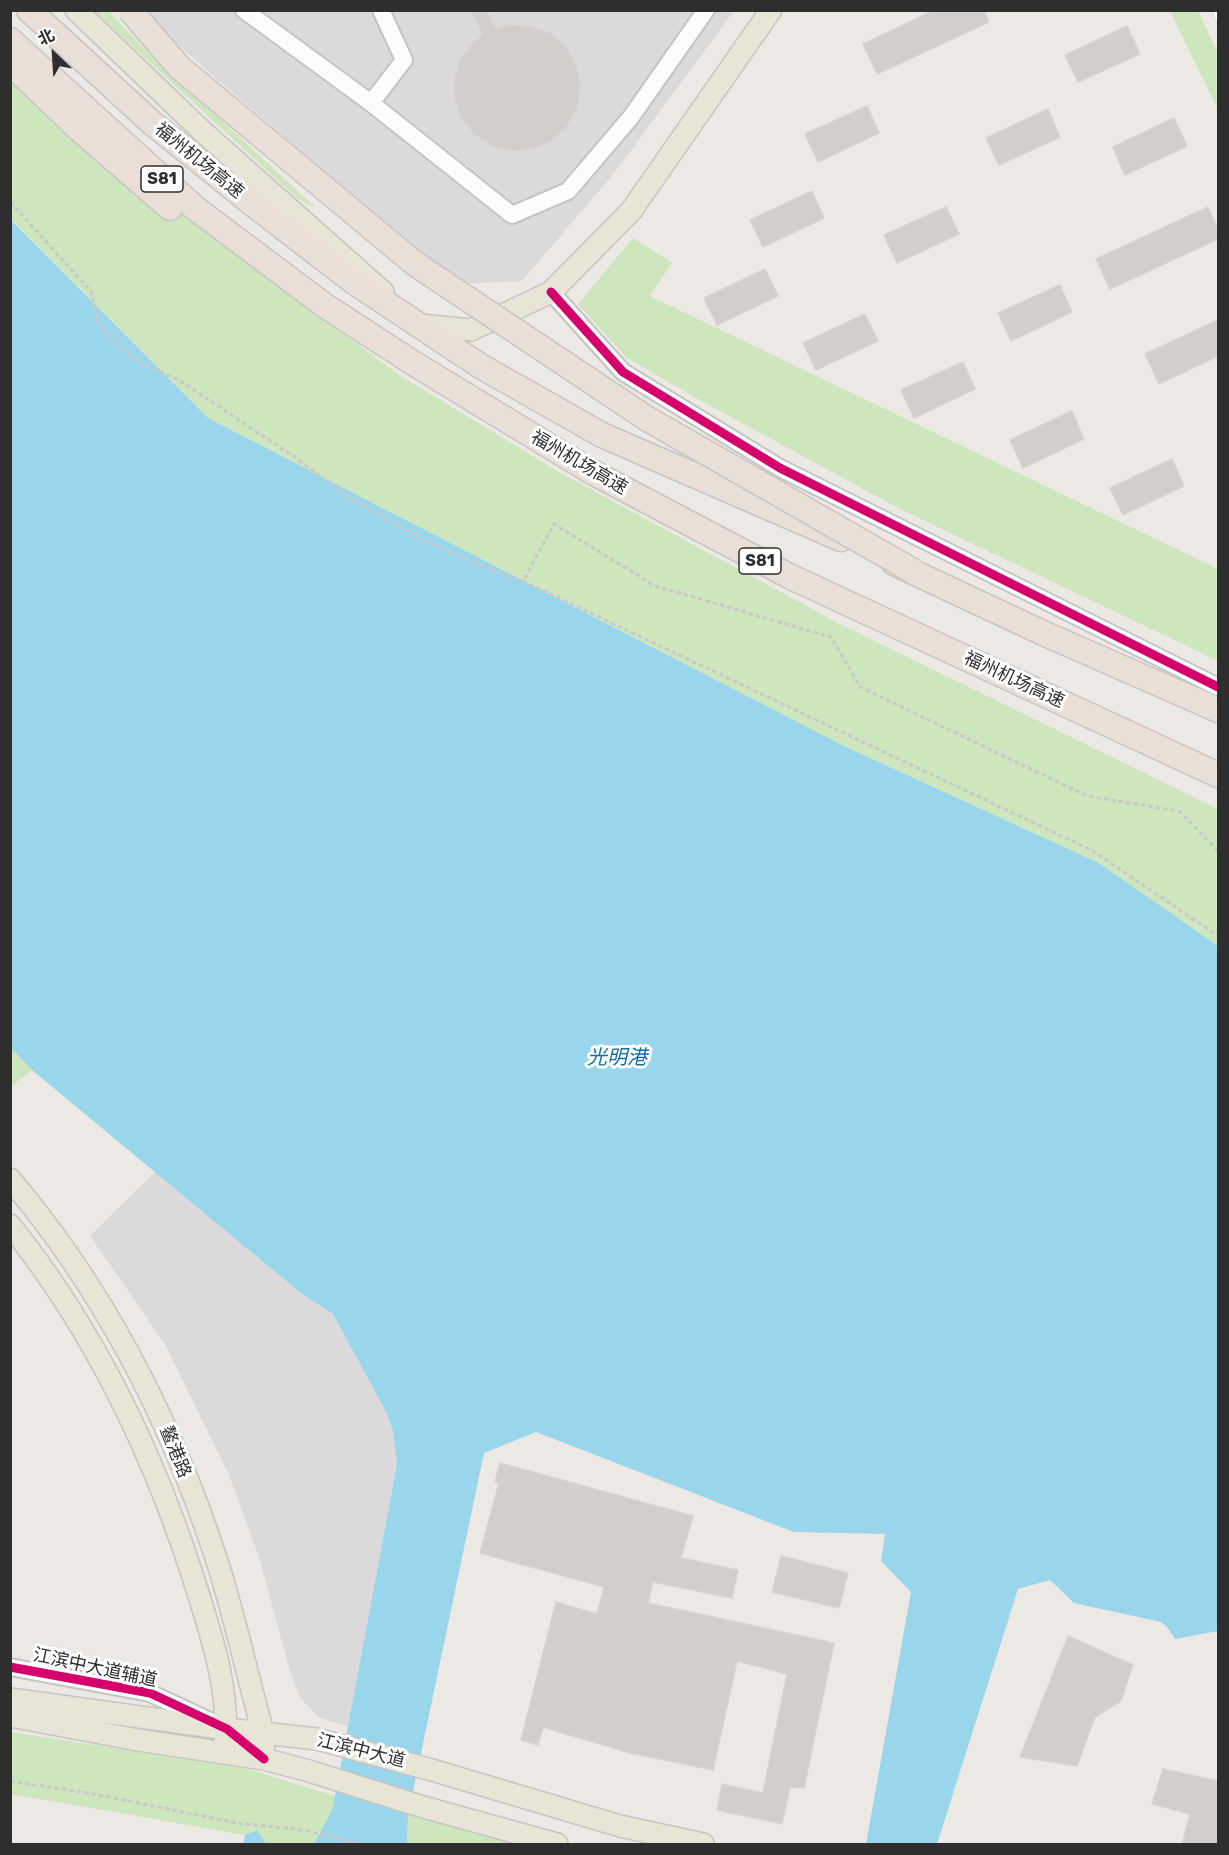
<!DOCTYPE html>
<meta charset="utf-8">
<style>
body{margin:0}
#map{position:relative;width:1229px;height:1855px;overflow:hidden;background:#ece8e4;font-family:Rubik,"Noto Sans SC",sans-serif}
canvas{display:block}
.frame{position:absolute;inset:0;border:12px solid #2e2e2e;pointer-events:none}
.north{position:absolute;left:24px;top:24px;width:60px;height:60px;-webkit-text-stroke:4px #fff;paint-order:stroke;rotate:335deg;font-size:16px;font-weight:700;line-height:24px;text-align:center;color:#2e2e2e}
.north::after{content:'';display:block;margin:auto;width:21px;height:27px;background:#2e2e2e;clip-path:polygon(50% 0,100% 100%,50% 72%,0 100%)}
</style>
<div id="map">
<canvas width="1229" height="1855"></canvas>
<div class="frame"></div>
<div class="north">北</div>
</div>
<script>
const context = document.querySelector('canvas').getContext('2d');
context.lineJoin = 'round';
function fill(path, color) { context.fillStyle = color; context.fill(path, 'evenodd'); }
function trace(path, color, width, dash) { context.strokeStyle = color; context.lineWidth = width; context.lineCap = dash ? 'butt' : 'round'; context.setLineDash(dash || []); context.stroke(path); }
function drawText(font, color, halo, rows, align = 'center') {
  context.font = font + ' Rubik,"Noto Sans SC",sans-serif'; context.lineWidth = 6; context.setLineDash([]); context.textBaseline = 'middle'; context.strokeStyle = halo; context.fillStyle = color; for (const [text, x, y, turn = 0] of rows) {
    context.save(); context.translate(x, y); context.rotate((+turn || 0) * Math.PI / 180); context.textAlign = isNaN(turn) ? turn : align; if (halo) context.strokeText(text, 0, 0); context.fillText(text, 0, 0); context.restore();
  }
}
fill(new Path2D(`
 M144 11H734L615 172 522 281 459 284 313 162 165 34Z
 M156 1171 302 1294 333 1314 386 1412 393 1431 397 1464 348 1727 318 1717 299 1696 290 1671 259 1557 229 1475 165 1344 90 1236Z`), '#dcd9db');
fill(new Path2D(`
 M94 11H108L153 57 316 208 298 199Z
 M1170 11H1198L1218 53V110Z
 M10 71 73 132 399 375 559 472 838 623 1218 809V946L1099 863 844 746 208 418 11 219Z
 M633 238 672 263 650 296 1218 569V661L900 509 705 403 627 358 578 304Z
 M11 1048 32 1070 11 1087Z
 M10 1732 245 1768 335 1796 333 1810 314 1844H272L266 1843 257 1830 245 1835 11 1794Z
 M408 1815 529 1844H407Z`), '#cee6be');
fill(new Path2D(`
 M10 219 208 418 844 746 1099 863 1218 946V1631L1175 1639 1167 1627 1161 1622 1074 1603 1050 1580 1018 1589 937 1844H866L911 1592 881 1561 885 1534 794 1532 536 1432 484 1453 408 1815 407 1844H314L332 1810 335 1796 397 1464 393 1431 386 1412 333 1314 302 1294 32 1070 11 1048Z
 M257 1830 266 1843 272 1844H243L245 1835Z`), '#99d6ec');
const building = new Path2D(`
 M471 10H486L495 29 508 25 530 26 550 33 566 47 576 65 580 86 577 108 567 126 551 141 532 149 512 151 492 146 475 135 462 119 455 100 454 80 460 60 472 44 483 35Z
 M935 10H984L989 22 877 74 863 44Z
 M1127 26 1140 54 1078 82 1065 55Z
 M867 106 879 133 818 162 805 134Z
 M1048 109 1060 137 999 165 986 138Z
 M1174 118 1187 146 1125 175 1113 147Z
 M812 191 824 218 763 247 750 220Z
 M946 207 959 234 897 263 884 235Z
 M1208 207 1218 230V239L1110 289 1096 259Z
 M765 269 778 296 717 325 704 298Z
 M1060 285 1072 312 1011 341 998 313Z
 M865 314 878 341 816 370 803 343Z
 M1218 320V356L1159 384 1145 354Z
 M963 362 975 389 914 418 901 390Z
 M1072 411 1084 439 1023 468 1010 440Z
 M1172 459 1184 486 1123 515 1110 488Z
 M500 1463 693 1516 681 1558 738 1570 732 1598 653 1582 648 1603 834 1643 804 1788 790 1787 782 1824 717 1810 722 1784 763 1793 787 1674 737 1661 713 1770 630 1753 543 1727 538 1745 521 1740 556 1602 597 1614 604 1587 480 1553 499 1483 495 1482Z
 M781 1556 848 1573 839 1608 772 1592Z
 M1068 1636 1133 1665 1121 1701 1095 1717 1077 1766 1020 1757Z
 M1163 1769 1218 1781V1845H1182L1190 1814 1152 1804Z`);
fill(building, '#d1cecb');
trace(building, '#d7d4d0', 1.5);
const minor = new Path2D(`
 M244 10 371 103 512 215 568 191 631 117 706 10
 M371 103 404 60 381 10
 M551 292 623 372 780 468 1218 687
 M10 1667 150 1693 227 1729 264 1759`);
const major = new Path2D(`
 M76 10 202 131 383 292
 M418 323 420 325 471 330 551 292 631 211 771 10
 M10 1179C104 1290 172 1423 217 1561 235 1617 247 1675 263 1732L264 1759
 M10 1225C98 1335 158 1463 199 1596 215 1647 231 1699 224 1752
 M10 1699 227 1729 317 1739 432 1770 620 1826 703 1844
 M10 1716 138 1740 264 1759 309 1771 420 1806 557 1844`);
const highway = new Path2D(`
 M29 10 152 123 250 202 354 282 482 367 602 435 841 539
 M10 40 195 208 324 305 413 363 592 472 791 577 1218 775
 M10 63 79 129 170 208
 M894 563 1043 633 1218 710`);
trace(minor, '#c5c4c5', 20);
trace(major, '#c6c5c4', 24);
trace(highway, '#c6c5c4', 27);
trace(new Path2D(`
 M10 202 91 291 99 322 109 338 138 362 179 380 293 456 347 496 388 520 421 539 478 565 523 581
 M1218 851 1179 811 1087 796 860 687 831 637 655 586 554 524 523 581 1093 851 1218 936
 M10 1781 94 1794 237 1823 303 1830 361 1844`), '#c9c9c8', 3, [4.5, 3]);
trace(minor, '#fcfcfb', 16);
trace(major, '#e8e4d6', 21);
trace(highway, '#eadfd6', 24);
const rail = new Path2D(`
 M1215 10 1218 19`);
trace(rail, '#dfdfe1', 7);
trace(rail, '#fff', 4.5, [14]);
const highwayBridge = new Path2D(`
 M130 10 179 67 414 263 646 418 913 571`);
trace(highwayBridge, '#c6c5c4', 27, []);
trace(highwayBridge, '#eadfd6', 24);
trace(new Path2D(`
 M551 292 623 372 780 468 1218 687
 M10 1667 150 1693 227 1729 264 1759`), '#d6006c', 9);
for (const [x, y, w] of [
 [162,179,42],
 [760,561,42]
]) { const box = new Path2D(); box.roundRect(x - w / 2, y - 13, w, 26, 4.5); context.fillStyle = '#fff'; context.fill(box); trace(box, '#2e2e2e', 1.5); }
drawText('bold 16px', '#2e2e2e', null, [
 ["S81",162,179],
 ["S81",760,561]
]);
drawText('18px', '#2e2e2e', '#fff', [
 ["福州机场高速",199,161,39],
 ["福州机场高速",579,463,30],
 ["福州机场高速",1014,680,25],
 ["鳌港路",175,1452,68],
 ["江滨中大道辅道",95,1668,12],
 ["江滨中大道",361,1751,14]
]);
drawText('italic 20px', '#0d6fa3', '#fff', [
 ["光明港",617,1058]
]);
</script>
